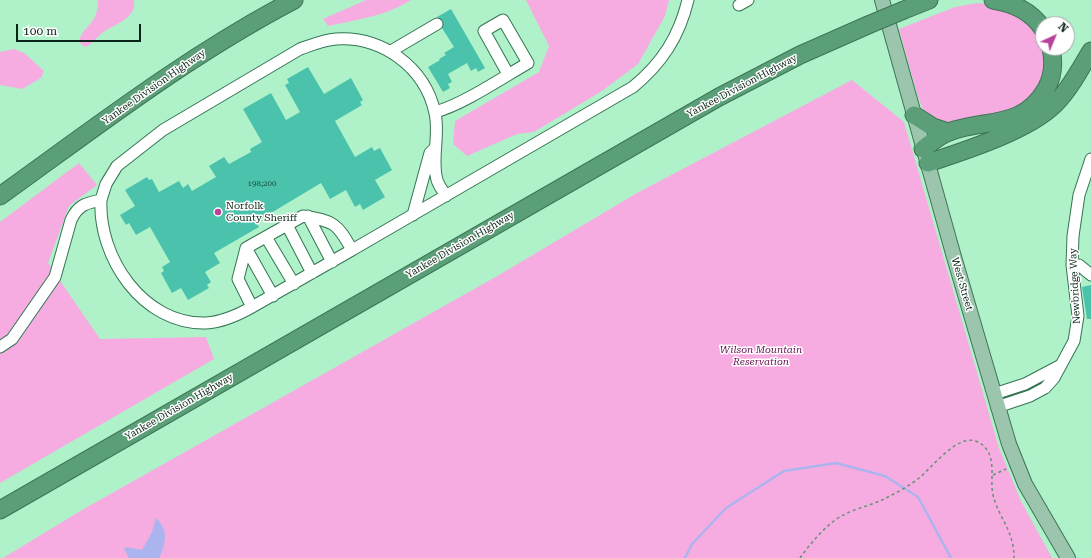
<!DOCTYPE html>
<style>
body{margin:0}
#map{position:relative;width:1091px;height:558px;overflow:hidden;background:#aff2ca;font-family:"Roboto Serif",serif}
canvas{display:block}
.north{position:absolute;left:1035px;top:16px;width:40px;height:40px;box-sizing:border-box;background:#fff;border:1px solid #9da7a2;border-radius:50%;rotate:44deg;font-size:11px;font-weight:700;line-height:16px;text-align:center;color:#092416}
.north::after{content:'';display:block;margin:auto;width:14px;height:18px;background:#b6429b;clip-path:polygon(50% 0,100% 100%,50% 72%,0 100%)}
.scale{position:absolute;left:16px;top:24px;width:125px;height:18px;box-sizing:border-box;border:2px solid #092416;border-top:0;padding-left:5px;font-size:12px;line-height:14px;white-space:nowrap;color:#092416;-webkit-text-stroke:3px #fff;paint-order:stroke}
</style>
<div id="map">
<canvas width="1091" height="558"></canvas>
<div class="north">N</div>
<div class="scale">100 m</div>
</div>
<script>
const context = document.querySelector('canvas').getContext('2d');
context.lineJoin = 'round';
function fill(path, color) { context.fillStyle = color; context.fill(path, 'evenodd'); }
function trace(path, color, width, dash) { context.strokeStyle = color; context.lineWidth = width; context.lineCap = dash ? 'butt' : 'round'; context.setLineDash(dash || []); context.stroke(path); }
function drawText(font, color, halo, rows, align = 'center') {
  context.font = font + ' "Roboto Serif",serif'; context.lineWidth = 3; context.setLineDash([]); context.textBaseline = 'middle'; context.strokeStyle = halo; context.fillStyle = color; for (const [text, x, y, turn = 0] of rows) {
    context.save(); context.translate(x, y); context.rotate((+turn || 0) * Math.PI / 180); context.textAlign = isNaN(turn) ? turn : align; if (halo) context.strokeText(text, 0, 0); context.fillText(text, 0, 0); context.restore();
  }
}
fill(new Path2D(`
 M98 0H134C137 19 114 24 102 33 96 38 92 45 85 47L79 42C83 24 98 26 98 0Z
 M366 0H411C386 16 356 20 328 26L323 19Z
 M526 0H669L665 16 638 64 602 91 534 132 517 134 467 156 453 144 455 121 539 72 549 46Z
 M977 3 997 5 1013 10 1040 34 1047 64 1039 90 1017 111 942 126 925 114 918 97 899 29 955 7Z
 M14 49 24 53 44 71 41 78 22 89 0 85V52Z
 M852 80 904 122 999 448 1021 501 1052 558H3L82 510 499 275 637 193Z
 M79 163 97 185 69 206 48 263 100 339 206 337 214 359 0 483V222Z`), '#f7ace1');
fill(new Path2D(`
 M156 518C169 530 166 544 159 558H129L124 549 126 547 142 550 152 532Z`), '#acb4ef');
trace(new Path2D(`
 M685 558 692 544 726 508 784 471 836 463 885 476 918 497 951 558`), '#acb4ef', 2.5);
fill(new Path2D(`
 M451 9 485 68 478 72 476 68 471 71 467 63 448 74 452 82 448 84 450 88 443 92 428 67 440 60 439 59 446 55 444 53 454 47 442 28 443 21 437 17Z
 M308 67 324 94 351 78 363 100 360 102 362 105 335 121 355 157 372 147 374 151 380 148 392 170 375 180 385 197 363 210 360 204 355 207 346 190 330 199 321 183 256 222 259 227 214 253 220 263 205 272 211 282 207 285 209 288 188 300 181 288 172 293 161 273 164 271 162 267 170 262 150 227 136 235 129 223 126 225 120 215 135 206 125 190 147 177 149 180 152 179 159 192 179 181 183 188 188 184 192 191 216 177 209 166 224 157 229 164 251 152 250 149 262 142 243 109 271 93 286 120 300 112 285 85 289 83 287 79Z
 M1091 285V319H1087L1082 287Z`), '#4bc3ac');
const minor = new Path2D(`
 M739 5 748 0
 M391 51 437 24
 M435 112C462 105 502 78 528 63L503 20 484 31 508 74
 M101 200C98 257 143 325 206 323 223 322 238 315 252 307
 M413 215 430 153 435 148
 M308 216 332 262
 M287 225 312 273
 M266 237 294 284
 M246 248 273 296
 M352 250 252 307 238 279 246 248 303 216C334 221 337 223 352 250L633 87C662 63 679 37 688 0
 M1072 265H1079L1091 275
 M0 347 12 339 55 277 71 220C78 205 86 203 101 200L106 184 117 166 163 130 300 49C312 45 323 40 336 39 382 36 425 67 435 113 440 135 431 159 437 180 439 186 443 191 446 196
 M994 394 1025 384 1061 365
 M997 407 1030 396 1045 388 1054 378 1074 341 1078 316 1072 265 1073 236 1079 195 1091 159`);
const major = new Path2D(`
 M882 0 954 257 1009 444 1025 484 1068 558`);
const highway = new Path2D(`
 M993 0C1013 3 1032 12 1043 29
 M904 10 929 0
 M914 115 933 127 948 132
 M923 149C931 143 940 135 949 132 986 118 1022 130 1046 89 1053 77 1054 62 1051 48
 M928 163C964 151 1028 131 1055 104 1070 89 1080 69 1091 51
 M0 196C96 127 189 55 294 0
 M0 510 719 97 800 55 868 25`);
trace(minor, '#357553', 13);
trace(major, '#3e7456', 16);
trace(highway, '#3e7456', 19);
trace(new Path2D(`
 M993 475 1006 469
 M800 558C810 544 821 531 835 520 849 510 866 507 882 500 894 494 908 487 919 478 932 468 958 432 978 442 999 453 989 479 993 495 999 519 1014 530 1014 558`), '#619276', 1.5, [3, 3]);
trace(minor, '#fff', 11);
trace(major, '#9cc5ae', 14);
trace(highway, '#5a9f78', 17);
const highwayBridge = new Path2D(`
 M868 25 904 10`);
trace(highwayBridge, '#3e7456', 19, []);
trace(highwayBridge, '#5a9f78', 17);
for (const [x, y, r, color] of [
 [218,212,4,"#b6429b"]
]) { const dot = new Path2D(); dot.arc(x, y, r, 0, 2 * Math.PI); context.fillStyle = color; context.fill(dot); trace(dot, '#fff', 1.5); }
drawText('8px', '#1a4c3c', null, [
 ["198;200",262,184]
]);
drawText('10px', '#092416', '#fff', [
 ["Yankee Division Highway",742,86,-28],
 ["Yankee Division Highway",154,87,-35],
 ["Yankee Division Highway",460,245,-30],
 ["West Street",962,284,74],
 ["Newbridge Way",1075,286,-93],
 ["Yankee Division Highway",179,407,-30]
]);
drawText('10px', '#092416', '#fff', [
 ["Norfolk",226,206],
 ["County Sheriff",226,218]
], 'left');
drawText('italic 10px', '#630f52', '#fff', [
 ["Wilson Mountain",761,350],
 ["Reservation",761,362]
]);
</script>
